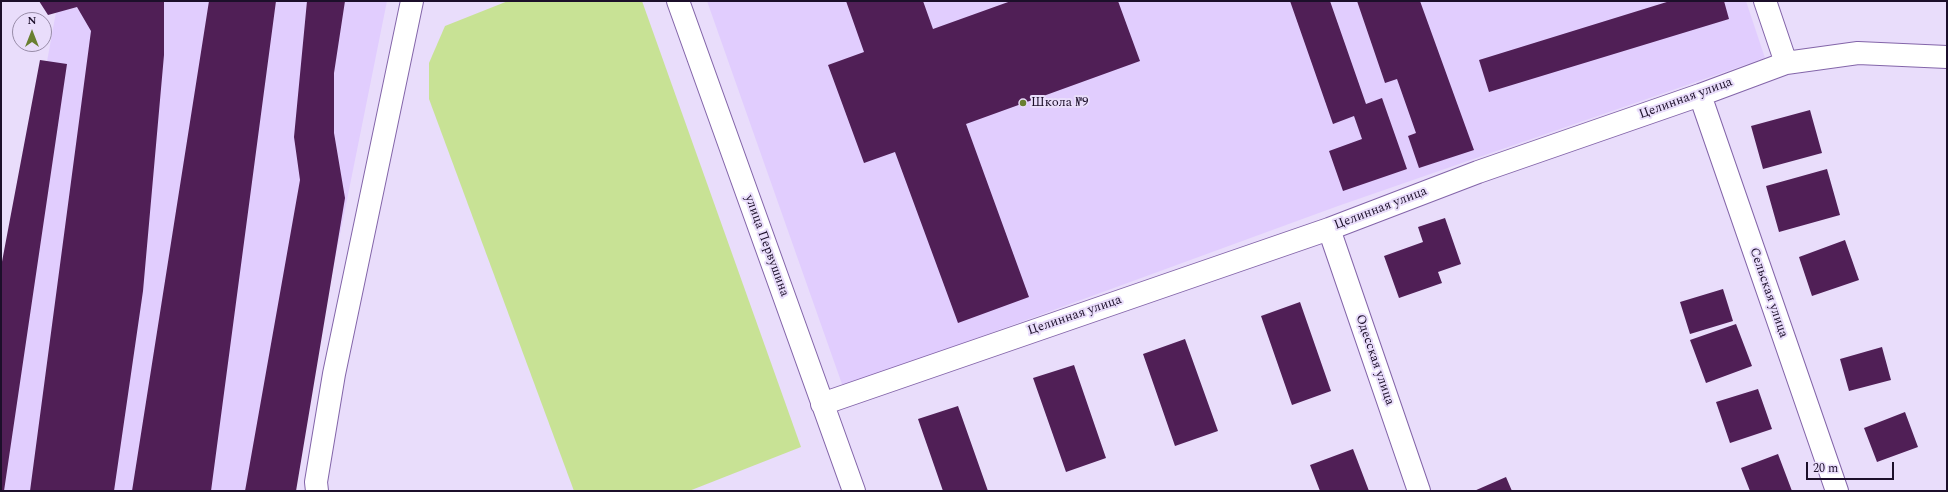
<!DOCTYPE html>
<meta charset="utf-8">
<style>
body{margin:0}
#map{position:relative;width:1948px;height:492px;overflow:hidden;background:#e9ddfb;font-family:Spectral,serif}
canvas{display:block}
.frame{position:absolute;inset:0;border:2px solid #1c0f2a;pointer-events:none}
.north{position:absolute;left:12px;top:12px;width:40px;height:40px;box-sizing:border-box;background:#e9ddfb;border:1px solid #978ba7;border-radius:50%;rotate:0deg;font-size:11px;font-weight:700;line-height:16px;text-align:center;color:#1c0f2a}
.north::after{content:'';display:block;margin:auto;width:14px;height:18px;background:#697f31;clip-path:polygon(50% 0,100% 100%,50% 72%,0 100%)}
.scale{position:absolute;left:1806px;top:462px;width:88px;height:18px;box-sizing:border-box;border:2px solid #1c0f2a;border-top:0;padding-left:5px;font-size:12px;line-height:14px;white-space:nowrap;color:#1c0f2a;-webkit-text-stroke:3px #e9ddfb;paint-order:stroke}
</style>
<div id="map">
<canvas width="1948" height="492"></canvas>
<div class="frame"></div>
<div class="north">N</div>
<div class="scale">20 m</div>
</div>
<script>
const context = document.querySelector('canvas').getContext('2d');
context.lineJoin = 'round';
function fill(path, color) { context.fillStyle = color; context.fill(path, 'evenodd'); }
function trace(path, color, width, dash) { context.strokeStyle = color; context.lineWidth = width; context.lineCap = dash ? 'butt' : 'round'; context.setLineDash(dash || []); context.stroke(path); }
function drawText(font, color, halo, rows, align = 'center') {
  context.font = font + ' Spectral,serif'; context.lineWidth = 4; context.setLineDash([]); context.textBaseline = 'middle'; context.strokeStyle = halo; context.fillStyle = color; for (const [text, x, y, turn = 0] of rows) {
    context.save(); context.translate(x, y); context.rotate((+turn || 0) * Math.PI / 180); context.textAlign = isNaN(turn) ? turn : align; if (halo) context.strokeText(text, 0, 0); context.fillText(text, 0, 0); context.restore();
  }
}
fill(new Path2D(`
 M58 1H387L290 483 294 491H1V315Z
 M707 1H1746L1765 58 1338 206 843 387Z`), '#e1cdfe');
fill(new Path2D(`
 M508 1H642L801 447 689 491H574L429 99V63L445 26Z`), '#c8e295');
fill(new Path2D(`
 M39 1H164V55L143 291 114 491H30L91 31 77 7 48 15Z
 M209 1H276L211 491H132Z
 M307 1H345L334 73V133L345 198 296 491H245L300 180 294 137Z
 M846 1H923L933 29 1011 1H1118L1140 61 966 124 1029 297 958 323 895 152 864 163 828 65 864 52Z
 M1290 1H1330L1366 104 1382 98 1407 169 1343 191 1329 151 1362 139 1354 116 1333 124Z
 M1357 1H1420L1474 150 1419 168 1408 136 1416 133 1397 79 1385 83Z
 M1670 1H1724L1729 19 1489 92 1479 60Z
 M40 60 67 64 4 491H1V267Z
 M1810 110 1822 153 1763 169 1751 126Z
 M1827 169 1840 215 1779 232 1766 186Z
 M1445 218 1461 264 1438 272 1442 283 1399 298 1384 256 1423 242 1418 227Z
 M1845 240 1859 280 1812 296 1799 257Z
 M1723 289 1733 321 1690 334 1680 302Z
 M1300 302 1331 391 1292 405 1261 316Z
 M1736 324 1752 366 1706 383 1690 340Z
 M1185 339 1218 431 1175 446 1143 354Z
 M1882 347 1891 380 1849 391 1840 359Z
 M1074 365 1106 458 1066 472 1033 378Z
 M1758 389 1772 429 1730 443 1716 402Z
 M958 406 988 491H943L918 419Z
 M1905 412 1918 447 1877 462 1864 428Z
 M1353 449 1369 491H1320L1310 465Z
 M1778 454 1792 491H1750L1741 468Z
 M1506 477 1512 491H1474Z`), '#501f56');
const minor = new Path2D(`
 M678 1 854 491
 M1765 1 1786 63
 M1700 95 1837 491
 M1329 229 1419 491
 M822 404 1329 229 1478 172 1700 95 1786 63 1858 53 1947 57
 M317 491 316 482 334 374 412 1`);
trace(minor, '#8365a9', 24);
trace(minor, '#fff', 22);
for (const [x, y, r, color] of [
 [1023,103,4,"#697f31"]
]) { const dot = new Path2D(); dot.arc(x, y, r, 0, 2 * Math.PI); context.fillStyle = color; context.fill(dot); trace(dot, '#e9ddfb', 1.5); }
drawText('13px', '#1c0f2a', '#e9ddfb', [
 ["Целинная улица",1686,99,-20],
 ["Целинная улица",1381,209,-21],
 ["улица Первушина",766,246,70],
 ["Сельская улица",1768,293,71],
 ["Целинная улица",1075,316,-19],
 ["Одесская улица",1374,360,71]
]);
drawText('13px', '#1c0f2a', '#e9ddfb', [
 ["Школа №9",1031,103]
], 'left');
</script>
